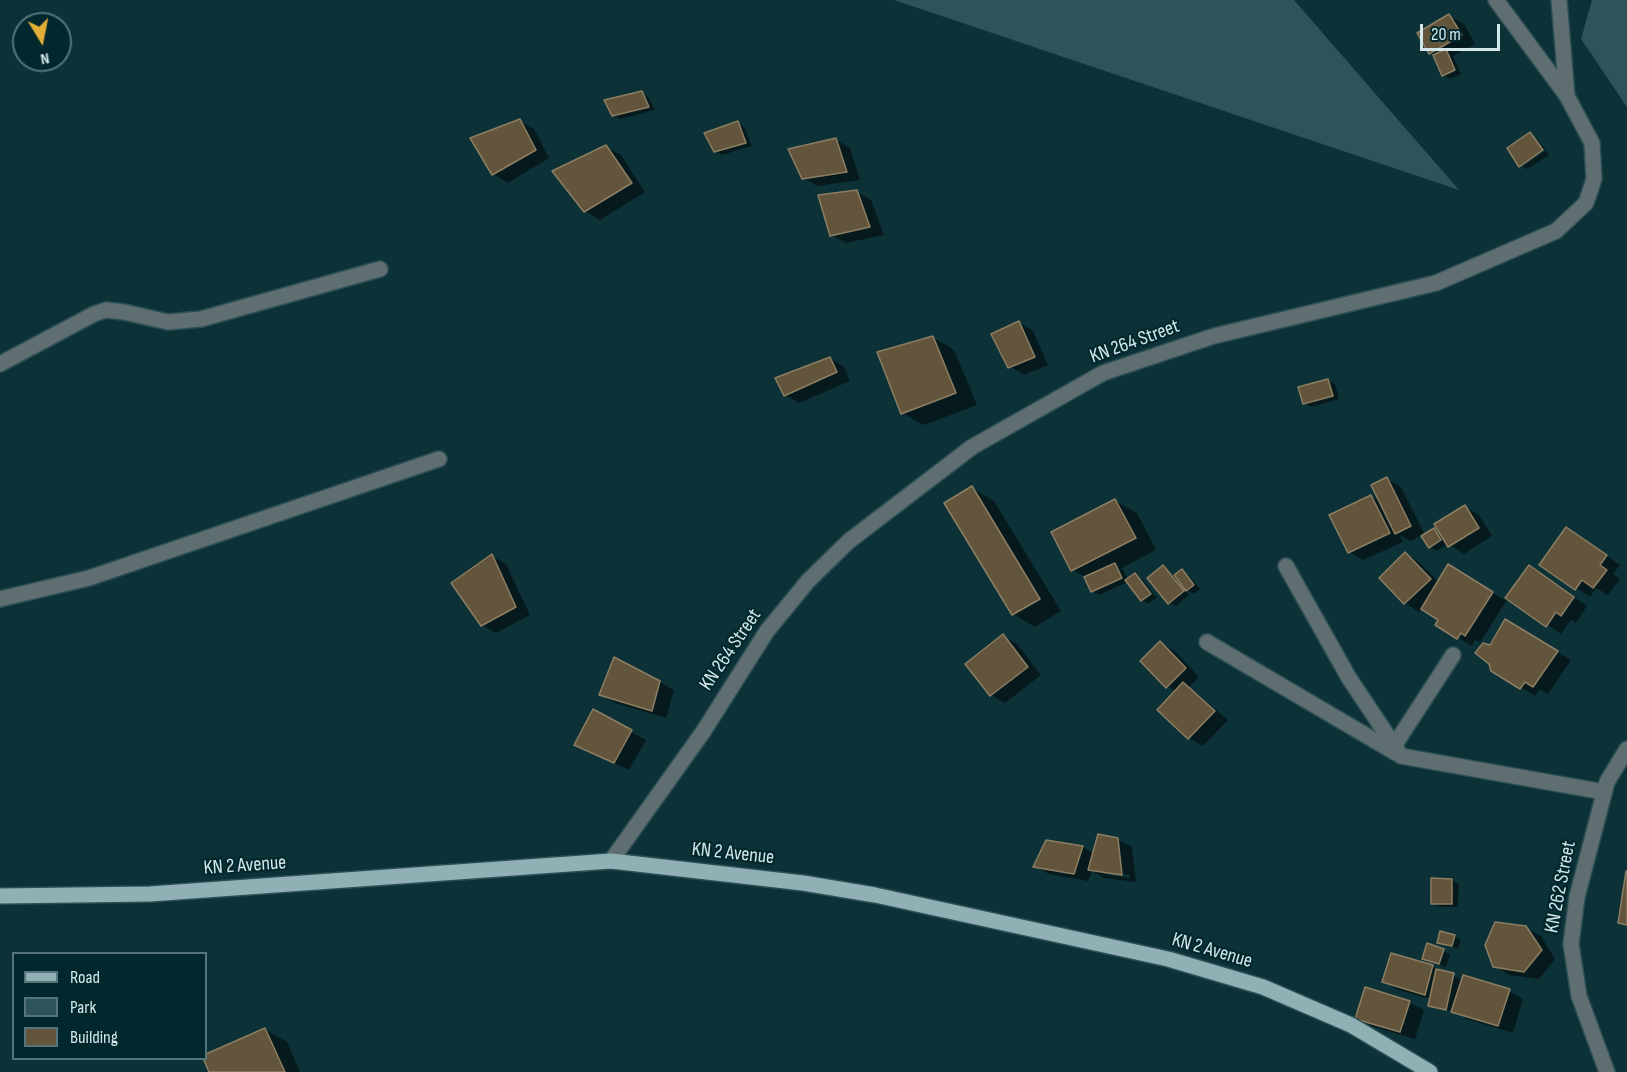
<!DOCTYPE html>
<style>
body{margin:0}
#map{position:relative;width:1627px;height:1072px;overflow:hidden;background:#0c3238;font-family:"Sofia Sans Condensed",sans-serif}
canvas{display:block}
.legend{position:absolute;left:12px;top:952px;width:195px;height:108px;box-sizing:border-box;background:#02282e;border:2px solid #567479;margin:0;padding:8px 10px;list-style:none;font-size:18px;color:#d3e7ea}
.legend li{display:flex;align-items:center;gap:12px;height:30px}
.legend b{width:30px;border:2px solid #567479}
.north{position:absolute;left:12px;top:12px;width:60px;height:60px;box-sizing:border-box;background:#02282e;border:2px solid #567479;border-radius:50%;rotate:170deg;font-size:16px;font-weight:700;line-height:24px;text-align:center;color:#d3e7ea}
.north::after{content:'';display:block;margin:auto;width:21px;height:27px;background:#e3ae35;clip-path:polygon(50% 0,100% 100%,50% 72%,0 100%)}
.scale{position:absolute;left:1420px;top:24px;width:80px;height:27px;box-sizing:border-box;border:3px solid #d3e7ea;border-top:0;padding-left:8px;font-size:18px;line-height:21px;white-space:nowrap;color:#d3e7ea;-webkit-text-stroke:4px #02282e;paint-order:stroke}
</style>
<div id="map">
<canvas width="1627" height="1072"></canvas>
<ul class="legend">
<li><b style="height:8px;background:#90b0b6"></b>Road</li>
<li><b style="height:16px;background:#2e5359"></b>Park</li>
<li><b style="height:16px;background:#62553b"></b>Building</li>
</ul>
<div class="north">N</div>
<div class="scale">20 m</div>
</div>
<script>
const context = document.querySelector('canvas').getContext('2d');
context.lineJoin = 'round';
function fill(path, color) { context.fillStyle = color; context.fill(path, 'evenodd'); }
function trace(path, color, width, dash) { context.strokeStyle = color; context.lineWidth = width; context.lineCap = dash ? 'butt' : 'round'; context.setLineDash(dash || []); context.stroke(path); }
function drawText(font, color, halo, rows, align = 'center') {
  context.font = font + ' "Sofia Sans Condensed",sans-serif'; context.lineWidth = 4.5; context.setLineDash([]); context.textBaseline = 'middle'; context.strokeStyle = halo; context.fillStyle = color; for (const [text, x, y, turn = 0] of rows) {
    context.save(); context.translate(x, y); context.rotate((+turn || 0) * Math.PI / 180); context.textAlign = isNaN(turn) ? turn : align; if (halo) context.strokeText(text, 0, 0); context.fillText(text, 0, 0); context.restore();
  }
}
fill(new Path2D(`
 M894 0H1294L1459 190Z
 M1592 0H1627V107L1581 39Z`), '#2e5359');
fill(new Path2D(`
 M1449 16 1464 24 1475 44 1453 56 1461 74 1450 79 1444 75 1435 55 1431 53Z
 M642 93 648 97 655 110 620 119 613 115Z
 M519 120 534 129 549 158 508 183 493 174 473 139Z
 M738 123 744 127 752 146 722 155 715 151Z
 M1530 133 1545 148 1521 166H1520Z
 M836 140 850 148 860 180 817 186 803 178Z
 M606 147 621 155 645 192 600 220 585 211Z
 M1546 150 1549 155 1527 169 1522 167Z
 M857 192 871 200 884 235 846 243 831 235Z
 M1019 322 1033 331 1048 365 1024 375 1009 366Z
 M933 337 954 350 977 405 924 425 902 413Z
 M830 358 844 367 850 381 799 403 785 395Z
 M1328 380 1335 384 1339 399 1311 407 1304 403Z
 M1387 479 1401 487 1425 535 1434 530 1442 535 1465 507 1479 515 1492 536 1464 554 1448 544 1437 551 1430 547 1422 535 1410 541 1400 535 1403 542 1363 560 1349 552 1371 496 1381 502Z
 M972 488 994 501 1061 611 1035 627 1013 614 946 504Z
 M1115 501 1137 513 1156 550 1122 568 1128 580 1135 575 1142 579 1157 598 1148 604 1142 600 1128 582 1099 595 1092 591 1086 578 1073 570Z
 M1567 529 1620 565 1613 574 1620 579 1608 595 1596 588 1590 597 1541 564Z
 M1406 554 1420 563 1439 582 1449 567 1505 600 1529 567 1587 606 1576 623 1571 620 1561 634 1508 598 1480 643 1475 640 1472 646 1437 625 1441 619 1423 608 1419 612 1405 603 1381 578Z
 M492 556 506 564 530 615 496 633 482 625Z
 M1163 567 1175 577 1182 571 1188 575 1200 589 1194 594 1184 588 1189 595 1176 606 1169 603Z
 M1506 621 1571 660 1548 694 1540 689 1535 696 1492 670 1490 646Z
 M1003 636 1017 644 1041 675 1005 703 991 695Z
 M1160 643 1175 651 1199 677 1189 687 1228 720 1203 746 1189 738 1176 692 1167 686Z
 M660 682 674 690 666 718 615 703 601 694Z
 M594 712 646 740 629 770 590 752Z
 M1117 839 1132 847 1136 882 1104 878 1092 871 1088 881 1049 874 1035 866 1047 842 1083 847 1094 854ZM1103 871 1130 875V878L1103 874Z
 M1452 880 1459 884 1458 907H1439L1432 903Z
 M1526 928 1541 936 1555 959 1539 979 1509 975 1495 966Z
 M1454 936 1461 940 1458 949 1439 942Z
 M1428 945 1450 954 1446 967 1424 958Z
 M1392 955 1433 967 1463 980 1509 991 1523 999 1513 1033 1467 1019 1453 1011 1437 1009 1430 1005 1431 999 1398 990 1384 982Z
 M1409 1002 1424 1010 1415 1039 1371 1026 1357 1018Z
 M265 1029 287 1042 300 1072H211Z`), '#0007');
const building = new Path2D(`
 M1449 14 1462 35 1429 54 1417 33Z
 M1446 49 1455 70 1442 76 1433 55Z
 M642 91 649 107 612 116 604 100Z
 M520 119 536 150 492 175 470 138Z
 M738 121 746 143 714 152 704 133Z
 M1530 132 1543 150 1519 167 1507 148Z
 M836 138 847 172 802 179 788 149Z
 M606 145 632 183 584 212 552 171Z
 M857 190 870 227 830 236 818 195Z
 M1019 321 1035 357 1008 368 991 334Z
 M933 336 956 393 901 414 877 352Z
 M830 357 837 372 784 396 775 378Z
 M1328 379 1333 396 1303 404 1298 387Z
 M1387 477 1411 526 1395 534 1371 485Z
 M972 486 1040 599 1012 615 944 503Z
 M1371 495 1390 533 1348 553 1329 515Z
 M1115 499 1136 538 1071 571 1051 532Z
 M1465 505 1479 528 1448 547 1434 524Z
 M1566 527 1607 555 1600 565 1607 570 1593 588 1582 580 1575 590 1539 565Z
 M1434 528 1441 540 1429 548 1421 536Z
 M1405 552 1431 579 1404 604 1379 578Z
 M492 554 516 607 481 626 451 583Z
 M1115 563 1122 578 1091 592 1084 577Z
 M1448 564 1493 592 1465 636 1461 633 1457 639 1435 625 1438 620 1421 609Z
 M1163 565 1184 591 1168 604 1147 578Z
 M1529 565 1574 597 1561 616 1556 612 1546 627 1505 598Z
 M1182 569 1194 585 1186 591 1174 575Z
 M1135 573 1151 594 1141 601 1125 580Z
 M1505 619 1558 651 1533 687 1525 682 1520 689 1491 671 1489 664 1475 653 1483 643 1490 645Z
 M1003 634 1028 667 990 696 965 664Z
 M1160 641 1186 668 1166 688 1140 661Z
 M614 657 660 681 652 711 599 695Z
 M1183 682 1215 711 1188 739 1157 710Z
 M593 709 632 730 614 763 574 745Z
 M1098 834 1118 838 1122 875 1088 870Z
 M1046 840 1083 846 1074 874 1033 867Z
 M1626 871H1627V925L1618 923Z
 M1431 878 1452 879V904H1431Z
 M1495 922 1526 926 1542 950 1524 972 1493 967 1485 945Z
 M1440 931 1455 935 1452 946 1437 943Z
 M1427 943 1444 949 1439 964 1422 959Z
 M1391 953 1433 965 1425 995 1382 982Z
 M1436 969 1454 973 1446 1010 1428 1006Z
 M1463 975 1510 989 1498 1026 1451 1012Z
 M1365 987 1410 1001 1400 1032 1355 1019Z
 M265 1028 285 1072H209L203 1058 206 1054Z`);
fill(building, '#62553b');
trace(building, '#8c7e63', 1.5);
const minor = new Path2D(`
 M1559 0 1567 96
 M0 364 94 314 106 310 124 312 168 322 201 319 380 269
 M1286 566 1349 678 1401 756 1604 792
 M0 599 89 578 439 459
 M1207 642 1396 753
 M1394 746 1453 655
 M611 861 703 732 767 631 808 581 849 541 972 447 1103 373 1214 336 1436 283 1556 231 1586 203 1594 179 1592 143 1567 96 1496 0
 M1607 1072 1579 996 1571 944 1577 897 1607 782 1627 749`);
const major = new Path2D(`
 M0 896 150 894 611 861 803 883 875 895 1168 959 1263 987 1351 1025 1430 1072`);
trace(minor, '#2c4f54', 18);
trace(major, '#2c4f54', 18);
trace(minor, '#5f6e71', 15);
trace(major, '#90b0b6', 15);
drawText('20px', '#d3e7ea', '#02282e', [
 ["KN 264 Street",1135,342,-20],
 ["KN 264 Street",731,650,-56],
 ["KN 2 Avenue",733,854,6],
 ["KN 2 Avenue",245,866,-4],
 ["KN 262 Street",1561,887,-79],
 ["KN 2 Avenue",1212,951,16]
]);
</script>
